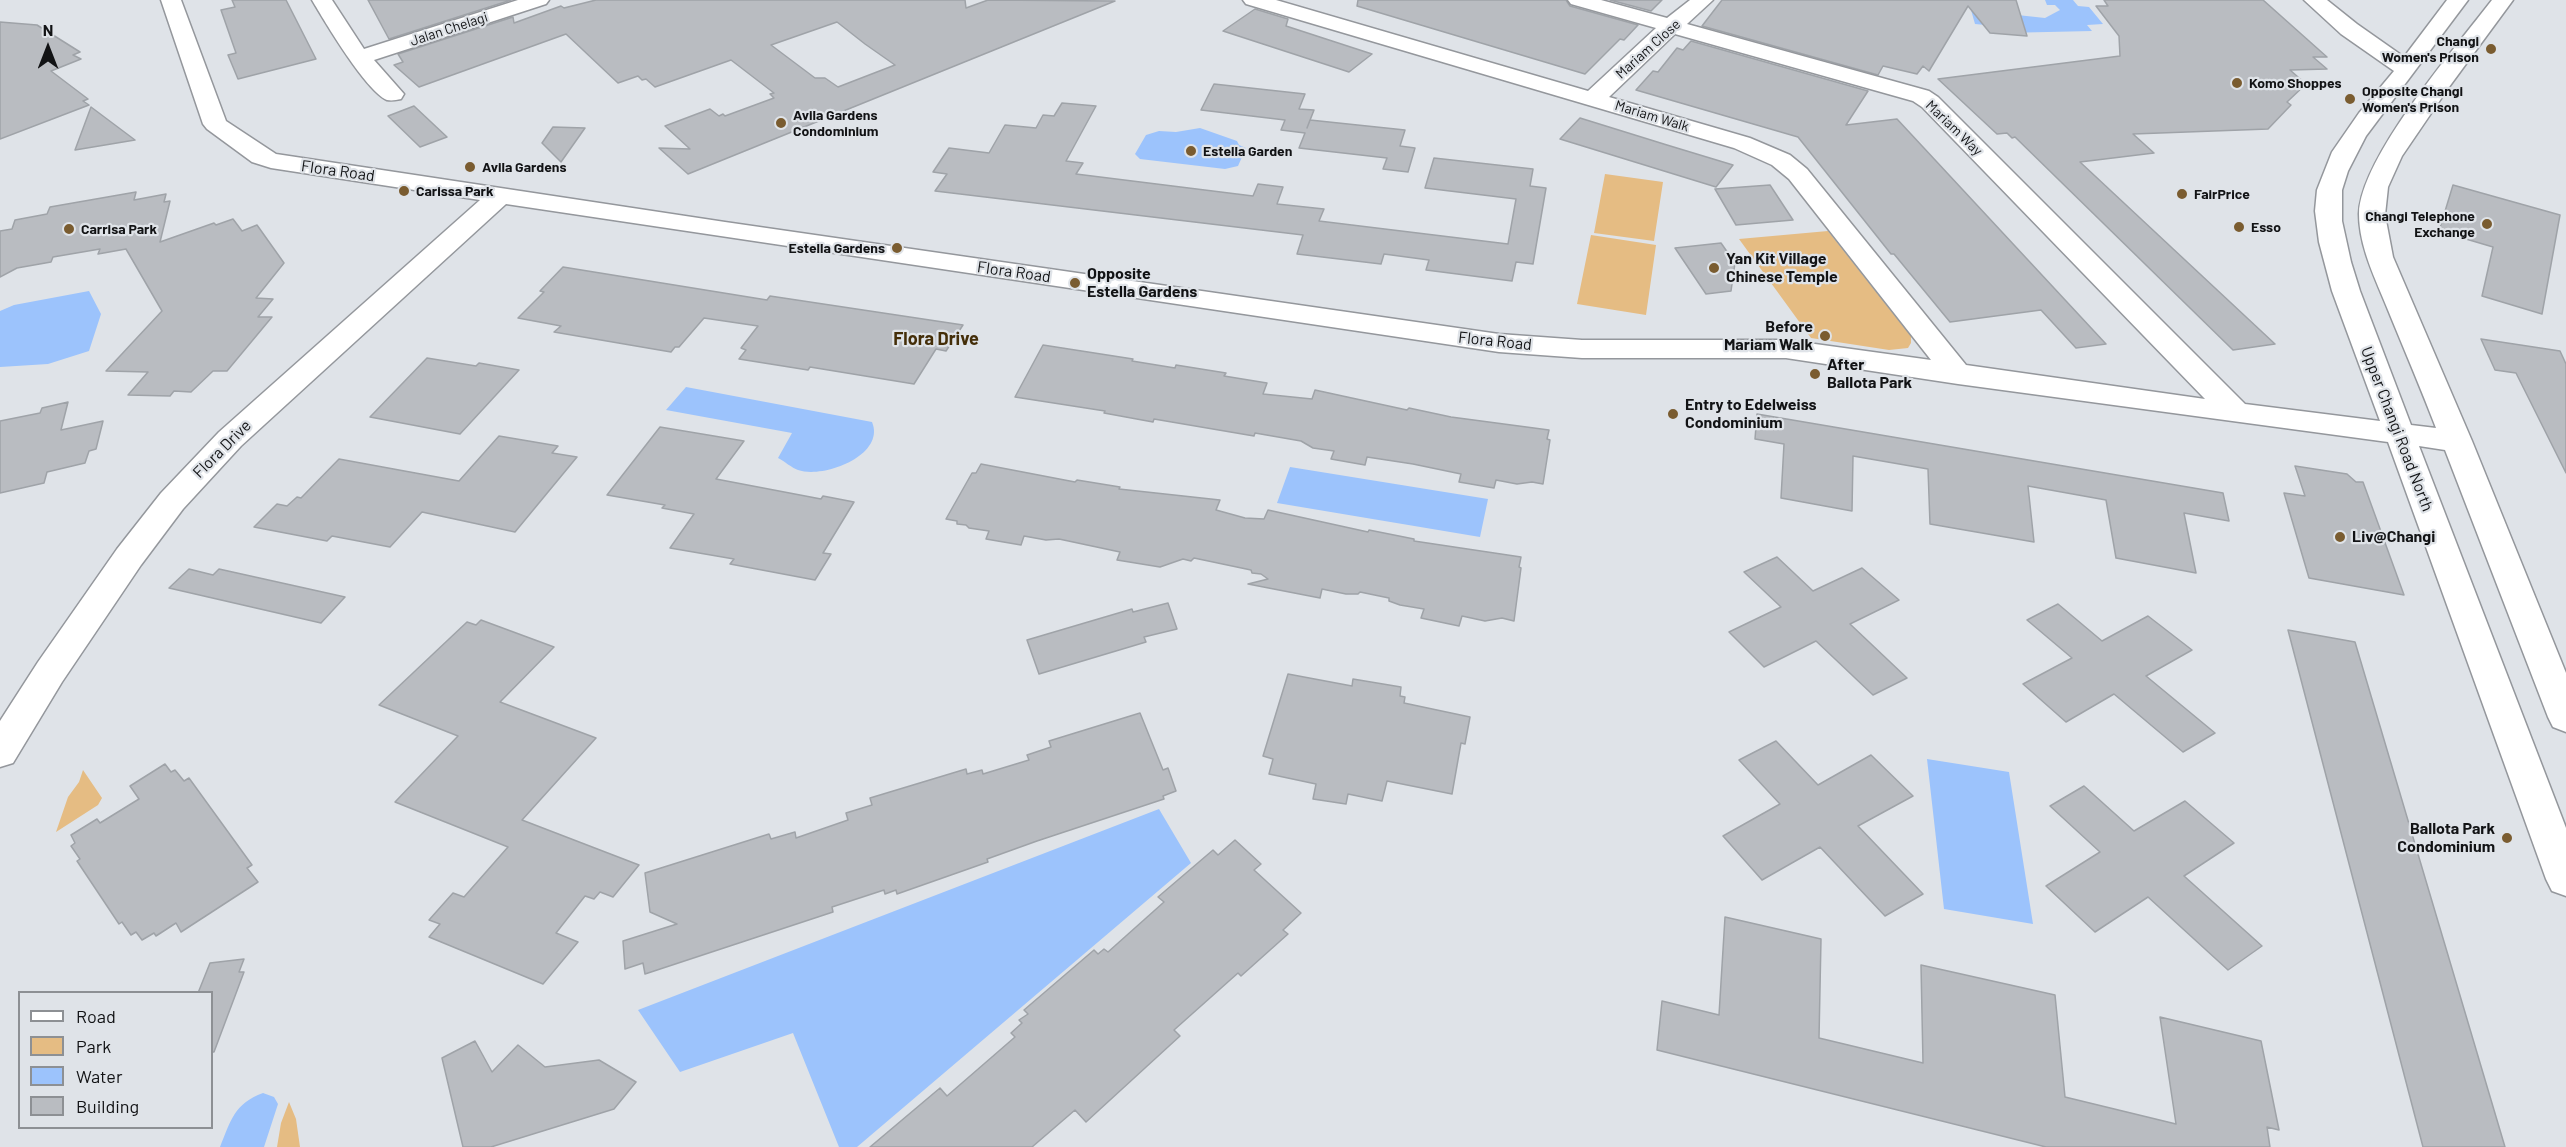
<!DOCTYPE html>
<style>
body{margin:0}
#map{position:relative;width:2566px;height:1147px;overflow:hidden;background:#dfe3e8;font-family:Barlow,sans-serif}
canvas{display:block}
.legend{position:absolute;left:18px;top:991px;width:195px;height:138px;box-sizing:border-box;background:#dfe3e8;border:2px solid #8d9094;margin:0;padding:8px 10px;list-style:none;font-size:18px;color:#121315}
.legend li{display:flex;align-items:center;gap:12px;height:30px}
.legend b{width:30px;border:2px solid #8d9094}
.north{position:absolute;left:18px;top:18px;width:60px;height:60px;-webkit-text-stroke:4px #dfe3e8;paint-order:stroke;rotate:0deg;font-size:16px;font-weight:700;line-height:24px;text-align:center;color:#121315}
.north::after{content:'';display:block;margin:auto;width:21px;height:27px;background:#121315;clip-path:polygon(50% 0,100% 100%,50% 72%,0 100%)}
</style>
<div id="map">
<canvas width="2566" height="1147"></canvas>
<ul class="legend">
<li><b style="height:8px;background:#fff"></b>Road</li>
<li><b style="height:16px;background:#e5bc83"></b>Park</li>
<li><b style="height:16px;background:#9cc3fc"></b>Water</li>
<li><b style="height:16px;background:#b9bcc1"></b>Building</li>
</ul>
<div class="north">N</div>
</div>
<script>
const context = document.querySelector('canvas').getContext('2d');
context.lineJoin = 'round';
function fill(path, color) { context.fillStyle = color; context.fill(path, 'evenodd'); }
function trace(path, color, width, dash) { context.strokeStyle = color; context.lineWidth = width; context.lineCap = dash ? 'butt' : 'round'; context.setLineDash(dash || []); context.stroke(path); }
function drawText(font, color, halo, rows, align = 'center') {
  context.font = font + ' Barlow,sans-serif'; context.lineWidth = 4.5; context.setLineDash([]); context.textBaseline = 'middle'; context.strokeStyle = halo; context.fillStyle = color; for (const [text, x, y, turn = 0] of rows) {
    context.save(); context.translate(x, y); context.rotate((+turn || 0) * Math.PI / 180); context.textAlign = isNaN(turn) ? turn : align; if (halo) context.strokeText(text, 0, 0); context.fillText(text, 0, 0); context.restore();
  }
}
fill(new Path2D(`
 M1605 174 1663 182 1654 241 1594 233Z
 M1828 231 1911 336V343L1908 348 1889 350 1811 338 1739 239Z
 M1591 235 1656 245 1646 315 1577 304Z
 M83 770 102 798 98 805 56 832 68 797 79 782Z
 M289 1102 296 1119 300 1147H277L281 1123Z`), '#e5bc83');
fill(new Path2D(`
 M2045 0H2073L2078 6 2089 7 2103 24 2087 25 2092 31 2003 33 1996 26 1975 24 1971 10 2045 18 2060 10 2055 5H2047Z
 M1200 128 1237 141 1239 145 1246 148 1238 166 1225 169 1140 159 1135 154 1146 135 1159 131 1176 132Z
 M89 291 101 314 89 351 48 364 0 367V311L14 305Z
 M686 387 872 422C886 455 824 479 798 470 792 468 784 461 778 458L792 433 666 410Z
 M1290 467 1488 499 1480 537 1277 503Z
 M1927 759 2009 772 2033 924 1944 909Z
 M1159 809 1191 863 857 1147H839L793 1033 680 1072 638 1010Z
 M263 1093 274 1097 278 1104 264 1147H220C231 1120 234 1104 263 1093Z`), '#9cc3fc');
const building = new Path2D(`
 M232 0H286L316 59 238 79 228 55 236 53 221 10 235 7Z
 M368 0H511L389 39Z
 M596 0H965L966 8 988 0 1115 1 688 174 659 148 690 149 665 126 710 109 719 116 723 114 725 116 774 98 770 94 774 93 731 60 655 87 646 79 642 80 638 76 618 83 566 34 419 87 394 65 403 62 398 54 513 17 514 23 561 6 564 8ZM837 22 865 44 895 65 838 87 825 78H815L771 45Z
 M1358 0H1566L1570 6 1638 25 1624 40 1620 39 1585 74 1357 6Z
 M1610 0H1662L1651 11Z
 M1722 0H2016L2027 36 1990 33 1968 6 1929 71 1923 66 1917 74 1883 66 1878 75 1702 26Z
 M2104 0H2263L2327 57H2313L2327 69 2290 70 2306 84 2287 102 2291 105 2268 129 2133 134 2154 153 2080 162 2275 344 2233 350 2015 137 2012 138 2007 133 1997 134 1938 79 2120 56 2119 36 2096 6H2108Z
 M1255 9 1288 19 1286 26 1372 54 1349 72 1223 31Z
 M0 22 37 25 80 52 73 55 81 59 51 71 88 99 83 101 89 105 0 139Z
 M1691 41 1868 91 1846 125 1897 119 2106 344 2076 348 2041 310 1950 322 1894 254H1891L1798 137 1636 90 1653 71 1658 72 1677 48 1683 50Z
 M1214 84 1305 94 1299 109 1314 110 1307 128 1310 120 1405 130 1400 146 1415 148 1408 172 1383 169 1387 158 1299 148 1305 133 1281 130 1285 120 1201 110Z
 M1062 103 1096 106 1066 161 1083 163 1076 174 1253 196 1258 184 1283 187 1277 204 1324 209 1319 221 1508 244 1516 199 1425 188 1434 158 1533 169 1530 186 1546 188 1533 264 1516 262 1512 281 1426 270 1429 260 1384 254 1381 264 1297 254 1303 235 935 191 947 174 933 172 949 148 989 153 1005 125 1036 128 1043 115 1054 116Z
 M414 106 447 137 420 147 388 116Z
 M91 107 135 140 75 150Z
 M1580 118 1667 145 1733 165 1716 187 1560 139Z
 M553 127 585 128 561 162 542 143Z
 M1770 185 1793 220 1736 225 1715 189Z
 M2453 185 2560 215 2542 314 2482 296 2493 247 2439 231Z
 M136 192 134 200 166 194 164 202 170 201 160 242 214 223 216 225 233 219 242 231 257 225 284 263 256 298 273 299 258 317H272L227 371H213L191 392 174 391 170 396 128 395 148 372 106 371 162 311 126 249 98 254 100 249 53 257 51 262 17 268 0 277V231L12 229 15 220 47 214 50 207Z
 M1721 243 1735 263 1731 291 1706 294 1675 248Z
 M563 267 767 300 770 296 963 325 946 351 936 349 914 384 810 367 808 370 739 359 746 350 741 348 758 326 704 318 679 347H675L671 352 554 332 561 326 518 318 544 292 540 291Z
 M2481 339 2560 351 2566 364V473L2516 373 2495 370Z
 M1043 345 1133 359 1132 361 1175 368 1176 365 1226 373 1224 376 1267 383 1263 394 1312 399 1315 390 1407 410 1409 408 1451 417 1549 430 1547 439 1550 440 1543 484 1532 482 1517 484 1496 480 1494 488 1459 482 1461 474 1413 464 1367 457 1365 465 1331 459 1334 451 1313 448 1301 441 1255 433 1254 436 1154 419 1153 422 1104 413 1105 411 1015 397Z
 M427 358 476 366 479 363 519 370 460 434 370 417Z
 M68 402 61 430 103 421 96 449 89 451 85 463 47 472 44 483 0 493V421L40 413 42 408Z
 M1757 414 2223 493 2229 521 2184 513 2196 573 2116 558 2106 500 2028 486 2034 542 1930 524 1928 469 1853 456 1852 511 1781 498 1784 444 1755 439Z
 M660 427 744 441 716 479 821 499 823 496 854 502 823 553 831 554 815 580 730 564 734 559 670 548 694 514 662 508 665 505 607 495Z
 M499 436 558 446 552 453 577 457 515 532 422 512 390 547 332 536 327 541 254 527 277 504 287 506 297 497 301 498 339 459 459 481Z
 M981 464 1075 482 1077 480 1120 487 1119 489 1220 500 1216 510 1245 518 1264 519 1268 510 1368 532 1369 530 1414 539V541L1521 557 1519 567 1521 568 1514 621 1502 618 1485 621 1462 616 1459 626 1421 618 1424 609 1400 605 1389 601V598L1360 592 1358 594H1346L1322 589 1320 598 1248 584 1268 579 1261 574 1252 573 1251 570 1194 558 1191 561 1183 559 1160 567 1117 560 1120 552 1059 539 1046 540 1024 536 1021 545 986 539 989 531 969 528 966 525 957 524V521L946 519 972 473H976Z
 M2295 466 2347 474 2356 482H2363L2404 595 2309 578 2284 493 2305 496Z
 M1777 557 1813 591 1862 568 1899 600 1850 624 1907 678 1873 695 1816 641 1764 667 1729 632 1781 607 1744 572Z
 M189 569 213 575 219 569 345 597 321 623 169 588Z
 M1168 603 1177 629 1144 637 1146 642 1039 674 1027 640 1132 609 1133 612Z
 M2058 604 2102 641 2148 616 2192 650 2146 676 2215 733 2183 752 2114 694 2066 722 2023 684 2072 658 2027 620Z
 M481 620 554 647 500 702 596 738 522 820 639 865 613 897 600 892 594 899 585 896 556 933 578 942 543 984 429 937 440 924 429 920 453 893 464 897 508 847 395 802 458 736 379 705 467 622 476 625Z
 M2288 630 2355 642 2505 1147H2423Z
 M1288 674 1352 686 1353 679 1401 687 1400 696 1405 697 1404 703 1470 717 1465 744 1461 743 1452 794 1387 781 1382 801 1348 794 1346 804 1313 799 1316 784 1269 774 1273 759 1263 756Z
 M1140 713 1163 770 1168 768 1176 791 1163 796 1164 799 1037 841 987 859 988 862 897 894 896 890 885 894 884 890 832 907 833 912 645 974 643 963 625 969 623 941 677 924 650 912 645 873 769 834 771 839 795 832 796 838 848 820 846 813 872 805 870 798 966 769 967 774 982 770 983 774 1029 760 1027 755 1051 747 1049 741Z
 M1776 741 1818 785 1871 755 1913 796 1858 826 1923 894 1885 916 1820 847 1762 880 1723 836 1780 804 1739 760Z
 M165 764 171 772 175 770 184 781 189 778 252 865 247 868 258 882 181 932 176 923 156 936 154 933 142 940 136 932 131 935 122 922 119 924 77 861 80 859 71 846 75 843 71 835 97 819 100 823 139 799 130 786Z
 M2084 786 2134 831 2185 801 2234 843 2184 876 2262 946 2228 970 2148 897 2095 932 2046 886 2100 852 2050 806Z
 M1235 840 1261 864 1254 870 1301 913 1283 930 1288 934 1241 976 1238 973 1174 1030 1180 1036 1086 1122 1075 1110 1032 1147H870L940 1088 947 1096 1015 1037 1011 1033 1022 1023 1019 1020 1028 1014 1024 1010 1094 950 1098 954 1104 949 1108 952 1164 902 1158 897 1213 850 1218 855Z
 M1725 917 1821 939 1819 1038 1923 1063 1921 965 2055 995 2065 1097 2176 1124 2160 1017 2261 1041 2279 1130 2267 1127 2270 1147H2046L1657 1050 1662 1001 1719 1015Z
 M244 959 239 972H244L214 1052H212V993H198L210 963Z
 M475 1041 492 1072 518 1045 545 1067 599 1060 636 1082 614 1109 491 1147H463L442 1058Z`);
fill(building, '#b9bcc1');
trace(building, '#9fa3a8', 1.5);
const minor = new Path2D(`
 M161 0H181L226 121 276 154 725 222 1499 334 1582 340H1786L1931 360 1789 179 1772 165 1734 148 1246 4 1243 0H1276L1588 91 1656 28 1571 4 1568 0H1601L1667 18 1690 0H1713L1687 24 1929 91 1938 97 2245 404 2380 421 2332 291 2319 242 2315 211 2317 190 2332 152 2359 113 2394 71 2341 34 2304 0H2327L2357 24 2404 57 2447 0H2468L2366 136 2348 171 2342 190V221L2351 262 2360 291 2411 425 2436 428C2421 389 2404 349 2388 310 2376 280 2359 247 2359 214 2360 158 2456 47 2492 0H2513L2449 87 2402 156 2388 187 2385 215 2393 257 2472 441 2566 673V732L2553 727 2548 717 2445 450 2419 446 2566 828V896L2552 891 2546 879 2388 442 1958 384 1786 358H1582L1499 352 506 204 241 446 183 509 141 565 62 682 13 763 0 767V721L38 662 117 549 161 493 219 432 480 200 271 168 252 162 207 129 203 124ZM1675 34 1913 101 1922 107 2205 399 1966 365 1807 169 1790 155 1750 138 1609 97Z
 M312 0H332L364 49 518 0H549L546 4 374 60 404 94 401 99C396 100 392 101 387 100 366 91 325 22 312 0Z`);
trace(minor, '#94979c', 3);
fill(minor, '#fff');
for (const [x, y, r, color] of [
 [2491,49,6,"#7a5c30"],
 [2237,83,6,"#7a5c30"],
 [2350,99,6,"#7a5c30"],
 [781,123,6,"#7a5c30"],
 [1191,151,6,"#7a5c30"],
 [470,167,6,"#7a5c30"],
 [404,191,6,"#7a5c30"],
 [2182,194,6,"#7a5c30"],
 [2487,224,6,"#7a5c30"],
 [2239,227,6,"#7a5c30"],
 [69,229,6,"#7a5c30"],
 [897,248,6,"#7a5c30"],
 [1714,268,6,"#7a5c30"],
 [1075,283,6,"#7a5c30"],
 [1825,336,6,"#7a5c30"],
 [1815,374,6,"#7a5c30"],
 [1673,414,6,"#7a5c30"],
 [2340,537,6,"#7a5c30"],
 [2507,838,6,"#7a5c30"]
]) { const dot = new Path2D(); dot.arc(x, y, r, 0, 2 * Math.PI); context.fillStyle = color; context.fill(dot); trace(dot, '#dfe3e8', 2); }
drawText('14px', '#121315', '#dfe3e8', [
 ["Jalan Chelagi",449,29,-18],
 ["Mariam Close",1648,49,-42],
 ["Mariam Walk",1652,116,17],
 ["Mariam Way",1954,128,44]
]);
drawText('bold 14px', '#121315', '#dfe3e8', [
 ["Changi",2479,41,"right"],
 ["Women's Prison",2479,57,"right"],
 ["Komo Shoppes",2249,83],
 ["Opposite Changi",2362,91],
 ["Women's Prison",2362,107],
 ["Avila Gardens",793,115],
 ["Condominium",793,131],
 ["Estella Garden",1203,151],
 ["Avila Gardens",482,167],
 ["Carissa Park",416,191],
 ["FairPrice",2194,194],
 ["Changi Telephone",2475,216,"right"],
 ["Exchange",2475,232,"right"],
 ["Esso",2251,227],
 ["Carrisa Park",81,229],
 ["Estella Gardens",885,248,"right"]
], 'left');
drawText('16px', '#121315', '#dfe3e8', [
 ["Flora Road",338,171,8],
 ["Flora Road",1014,272,8],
 ["Flora Road",1495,341,6],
 ["Upper Changi Road North",2397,429,69],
 ["Flora Drive",222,449,-45]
]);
drawText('bold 16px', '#121315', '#dfe3e8', [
 ["Yan Kit Village",1726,259],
 ["Chinese Temple",1726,277],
 ["Opposite",1087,274],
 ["Estella Gardens",1087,292],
 ["Before",1813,327,"right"],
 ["Mariam Walk",1813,345,"right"],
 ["After",1827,365],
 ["Ballota Park",1827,383],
 ["Entry to Edelweiss",1685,405],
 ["Condominium",1685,423],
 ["Liv@Changi",2352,537],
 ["Ballota Park",2495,829,"right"],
 ["Condominium",2495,847,"right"]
], 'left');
drawText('bold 18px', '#442e09', '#dfe3e8', [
 ["Flora Drive",936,339]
]);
</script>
